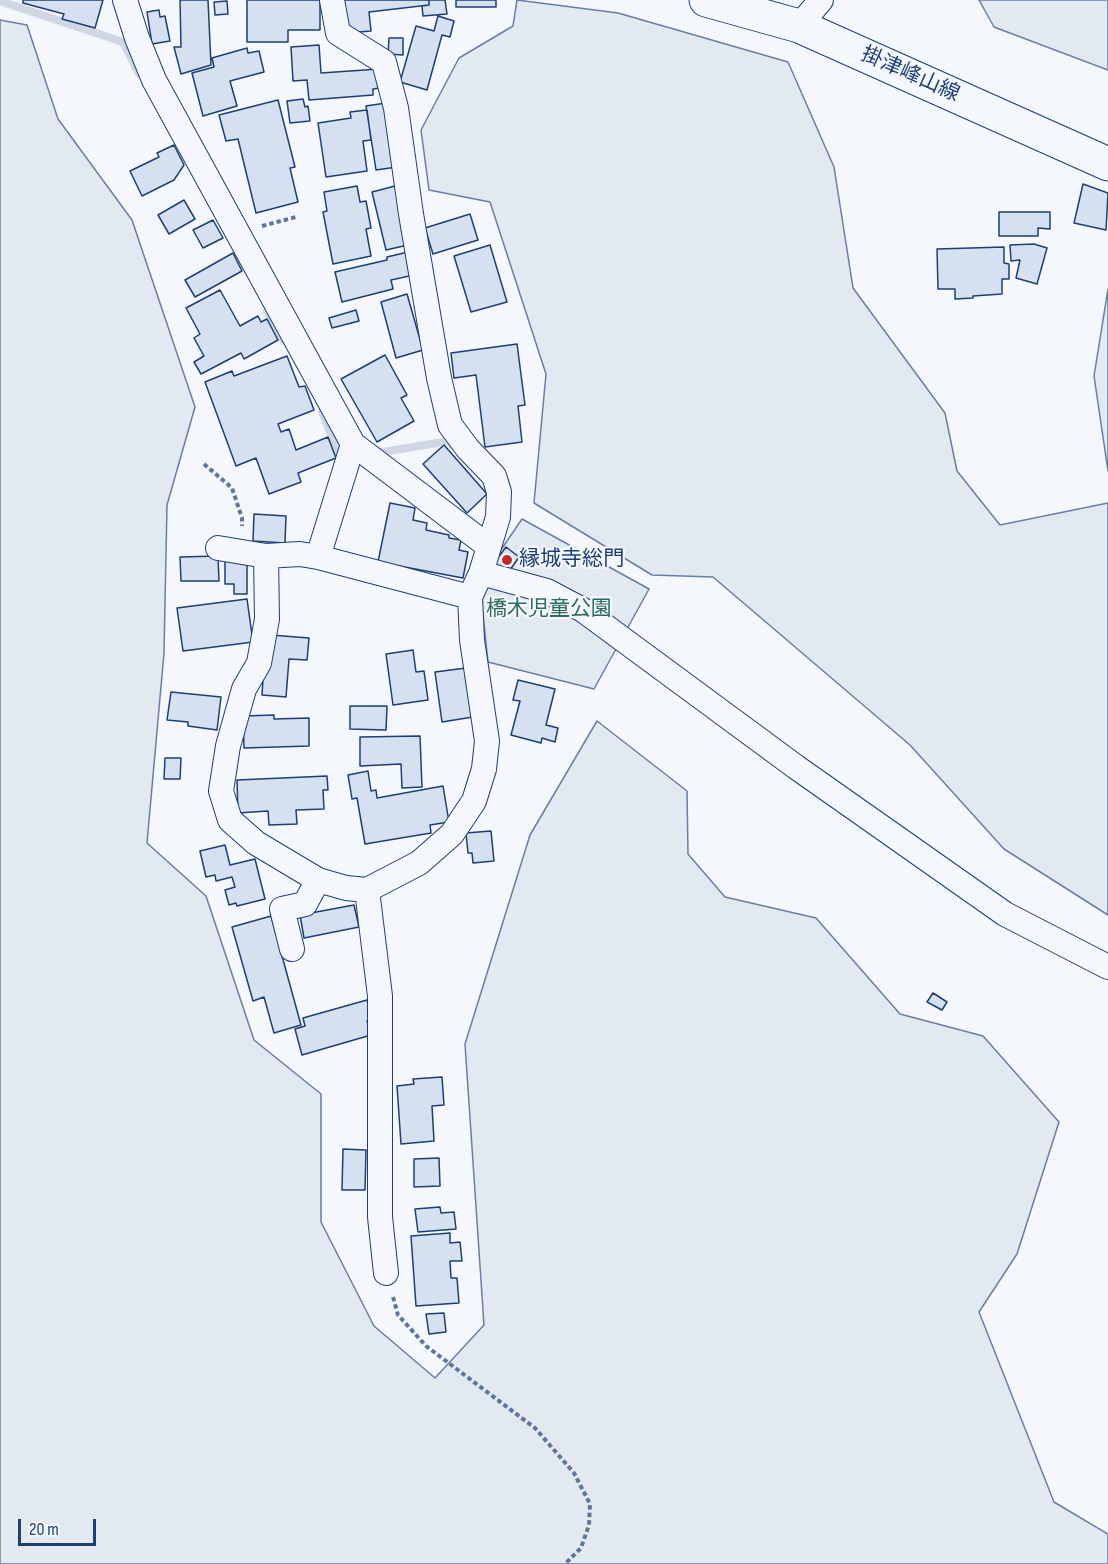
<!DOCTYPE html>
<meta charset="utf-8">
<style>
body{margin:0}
#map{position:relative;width:1108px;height:1564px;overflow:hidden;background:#f4f7fb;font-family:"Sofia Sans Condensed",sans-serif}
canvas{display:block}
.scale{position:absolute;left:18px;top:1519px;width:78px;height:27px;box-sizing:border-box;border:3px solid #1d3f73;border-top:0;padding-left:8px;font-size:18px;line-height:21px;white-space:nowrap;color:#1d3f73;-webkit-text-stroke:4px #f4f7fb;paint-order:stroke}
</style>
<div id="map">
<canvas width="1108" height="1564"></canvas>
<div class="scale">20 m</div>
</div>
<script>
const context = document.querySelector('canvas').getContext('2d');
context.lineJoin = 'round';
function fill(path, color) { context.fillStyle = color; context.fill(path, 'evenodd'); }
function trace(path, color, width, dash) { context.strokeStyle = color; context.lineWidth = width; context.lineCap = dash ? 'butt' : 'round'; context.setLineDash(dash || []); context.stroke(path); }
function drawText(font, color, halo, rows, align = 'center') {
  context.font = font + ' "Sofia Sans Condensed","Noto Sans JP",sans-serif'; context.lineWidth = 4.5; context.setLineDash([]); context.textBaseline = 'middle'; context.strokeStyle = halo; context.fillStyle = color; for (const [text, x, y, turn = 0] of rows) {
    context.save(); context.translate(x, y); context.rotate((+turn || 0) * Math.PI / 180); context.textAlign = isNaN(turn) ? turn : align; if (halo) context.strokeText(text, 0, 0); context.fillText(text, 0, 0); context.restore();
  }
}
const green = new Path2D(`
 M517 0 618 13 788 62 834 167 853 288 945 413 957 471 1000 525 1108 503V915L1004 849 910 745 713 577 652 575 534 503 546 374 490 202 429 190 421 130 459 58 513 26Z
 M979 0H1108V70L994 27Z
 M0 20 27 25 58 119 132 220 195 407 167 505 164 653 147 843 206 896 254 1040 321 1094V1222L374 1326 435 1378 484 1325 465 1044 530 835 597 721 687 791 688 854 725 897 816 918 900 1014 983 1036 1059 1122 1017 1254 979 1312 1054 1502 1108 1534V1564H0Z
 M1108 289V471L1094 376Z
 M522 519 649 589 594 689 488 662 481 596 490 566Z`);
fill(green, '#e3e9f0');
trace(green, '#687fa3', 1.5);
trace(new Path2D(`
 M0 1 123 42 139 74
 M267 311 283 340
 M322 411 338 453H347
 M377 453 449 441 454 447`), '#cfd7e4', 8);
const building = new Path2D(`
 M23 0H103L95 28 62 19 64 14 23 3Z
 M180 0H208L211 65 181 74 174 47H181Z
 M247 0H320V30H288V42H247Z
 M344 0H429V5L369 12 371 31 359 32 347 25Z
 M429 0H445L447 14 423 16 422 6 429 5Z
 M456 0H496V7H456Z
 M227 1 228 14 215 15 214 2Z
 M159 10 160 17 165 16 170 41 152 44 147 12Z
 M438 16 454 21 450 37 442 35 427 90 400 82 416 26 434 31Z
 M389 38H403V55L388 54Z
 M319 45 321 73 379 69 380 88 373 89V95L309 100 307 80 293 81 291 47Z
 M247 48 248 53 259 51 264 72 230 81 237 106 203 116 192 73 214 67 212 58Z
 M303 99 305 107 308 106 310 121 290 123 287 101Z
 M278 100 295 167 290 168 298 202 256 213 238 139 226 141 219 115Z
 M386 103 397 167 376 170 366 106Z
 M367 110 371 140 363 141 367 171 326 177 318 123 351 118 350 112Z
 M174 145 184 165 174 180 142 196 130 171 159 157 157 153Z
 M1083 184 1108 193 1106 230 1074 223Z
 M357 186 360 202 366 201 371 228 366 229 371 256 333 264 323 212 327 211 324 192Z
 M395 186 408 245 386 250 372 192Z
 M184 200 195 219 169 234 158 215Z
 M999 212H1050V229L1038 228V236H999Z
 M470 214 478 240 433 254 425 228Z
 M213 220 223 238 203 248 193 230Z
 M1034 244 1047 248 1037 284 1016 278 1020 260 1011 261 1010 245Z
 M490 245 507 302 471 312 454 256Z
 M1004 247V263L1009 264V279H1002V294L973 296V298L955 299V289H938L937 249Z
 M408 252 414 275 391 280 393 289 342 302 335 272 387 260V257Z
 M233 253 242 271 195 297 185 280Z
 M220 290 240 326 258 316 261 322 267 319 278 340 244 359 241 353 201 374 194 362 204 356 194 338 200 334 186 308Z
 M407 294 423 350 396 358 381 302Z
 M356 310 359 321 332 328 329 318Z
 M517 344 525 405 518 406 522 442 485 447 476 375 454 378 451 353Z
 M385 355 407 395 401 398 414 421 377 442 341 379Z
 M287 356 299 387 305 386 314 410 278 424 281 432 289 429 296 450 328 437 336 458 298 473 301 482 269 494 256 458 236 466 205 382 232 371 234 376Z
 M444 445 487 494 467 513 423 464Z
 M390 503 415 508 413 520 427 523 426 530 449 535V538L461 540 459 550 468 552 463 578 378 562Z
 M254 514 286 516 285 543 253 541Z
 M506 547 519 557 508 573 494 563Z
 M218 556 219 581H181L180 557Z
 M225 559 247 560V594H234V584H225Z
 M247 599 253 642 183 651 177 608Z
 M271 635 309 638 307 660 289 659 286 697 262 695 264 663Z
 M413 650 416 672 424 671 428 700 393 705 386 654Z
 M466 668 473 717 442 722 435 672Z
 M518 680 555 689 546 725 558 728 555 742 542 738 541 743 511 735 520 701 513 700Z
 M171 692 221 697 217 730 188 726V722L167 720Z
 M350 706H387L386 730 350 729Z
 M274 715V719L309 718V746L244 748 243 716Z
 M420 736 422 787 402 788 401 764 360 766V737Z
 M165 758H181L180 779H164Z
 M368 771 371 791 376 790 377 798 443 786 449 822 430 825 431 833 365 844 357 798 352 799 348 775Z
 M327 776 328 790H323L324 809 296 810 297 824 269 825 268 811 238 813 237 780Z
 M491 831 494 861 473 863 472 853H468L466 833Z
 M225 845 230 865 255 859 265 899 237 906 236 903 229 905 225 890 235 887 232 877 216 881 215 875 206 877 200 851Z
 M354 905 359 927 304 938 300 915Z
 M271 916 301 1025 274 1033 264 997 253 1001 232 927Z
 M933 993 947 1002 942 1010 927 1002Z
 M367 1000 372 1019 367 1021 371 1035 302 1055 295 1029 305 1026 303 1018Z
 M442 1077 444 1105 432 1106 434 1141 401 1144 397 1086 414 1084 413 1079Z
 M343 1149 366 1150 365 1190H342Z
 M439 1158 440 1186 414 1187V1159Z
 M440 1207 441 1213 454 1212 456 1229 418 1232 415 1209Z
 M450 1233V1243L460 1242 462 1261H450L451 1278H457L459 1303 416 1306 411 1236Z
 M444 1313 446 1332 429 1334 426 1314Z`);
fill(building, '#d5e0f0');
trace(building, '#1d3f73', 1.5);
const minor = new Path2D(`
 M125 0 137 38 154 80 353 444 488 546
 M332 0 338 33 384 62 396 108 411 214 439 378 450 425 468 449 494 476 499 492 498 517 481 573 547 591 583 610 796 767 1005 914 1108 967
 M799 26 821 0
 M218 548 266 556 300 554 318 557 470 597
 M266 556 267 619 259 663 244 689 228 746 221 791 230 820 256 843 318 880 346 888 367 890 419 863 452 834 474 801 484 769 487 741 472 640 470 597 481 573
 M318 557 353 444
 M367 890 380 996V1217L386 1273
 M292 949 282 909 305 904 318 880`);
const secondary = new Path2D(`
 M706 0 799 26 1108 164`);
trace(minor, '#1d3f73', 26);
trace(secondary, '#1d3f73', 35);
trace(new Path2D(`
 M262 226 296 217
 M204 464 232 488 242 518V526
 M393 1297 398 1315 426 1346 535 1428 574 1473 590 1504 589 1525 581 1548 565 1564`), '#5e769c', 4, [4.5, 3]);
trace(minor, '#f4f7fb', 24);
trace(secondary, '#f4f7fb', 33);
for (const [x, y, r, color] of [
 [507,560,6,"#c62828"]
]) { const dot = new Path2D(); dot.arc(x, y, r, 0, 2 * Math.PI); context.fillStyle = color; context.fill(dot); trace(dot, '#f4f7fb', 2); }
drawText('21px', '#1d3f73', '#f4f7fb', [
 ["掛津峰山線",910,75,24]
]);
drawText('21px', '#1d3f73', '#f4f7fb', [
 ["縁城寺総門",519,560]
], 'left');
drawText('21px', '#2c6c60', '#f4f7fb', [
 ["橋木児童公園",549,610]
]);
</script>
